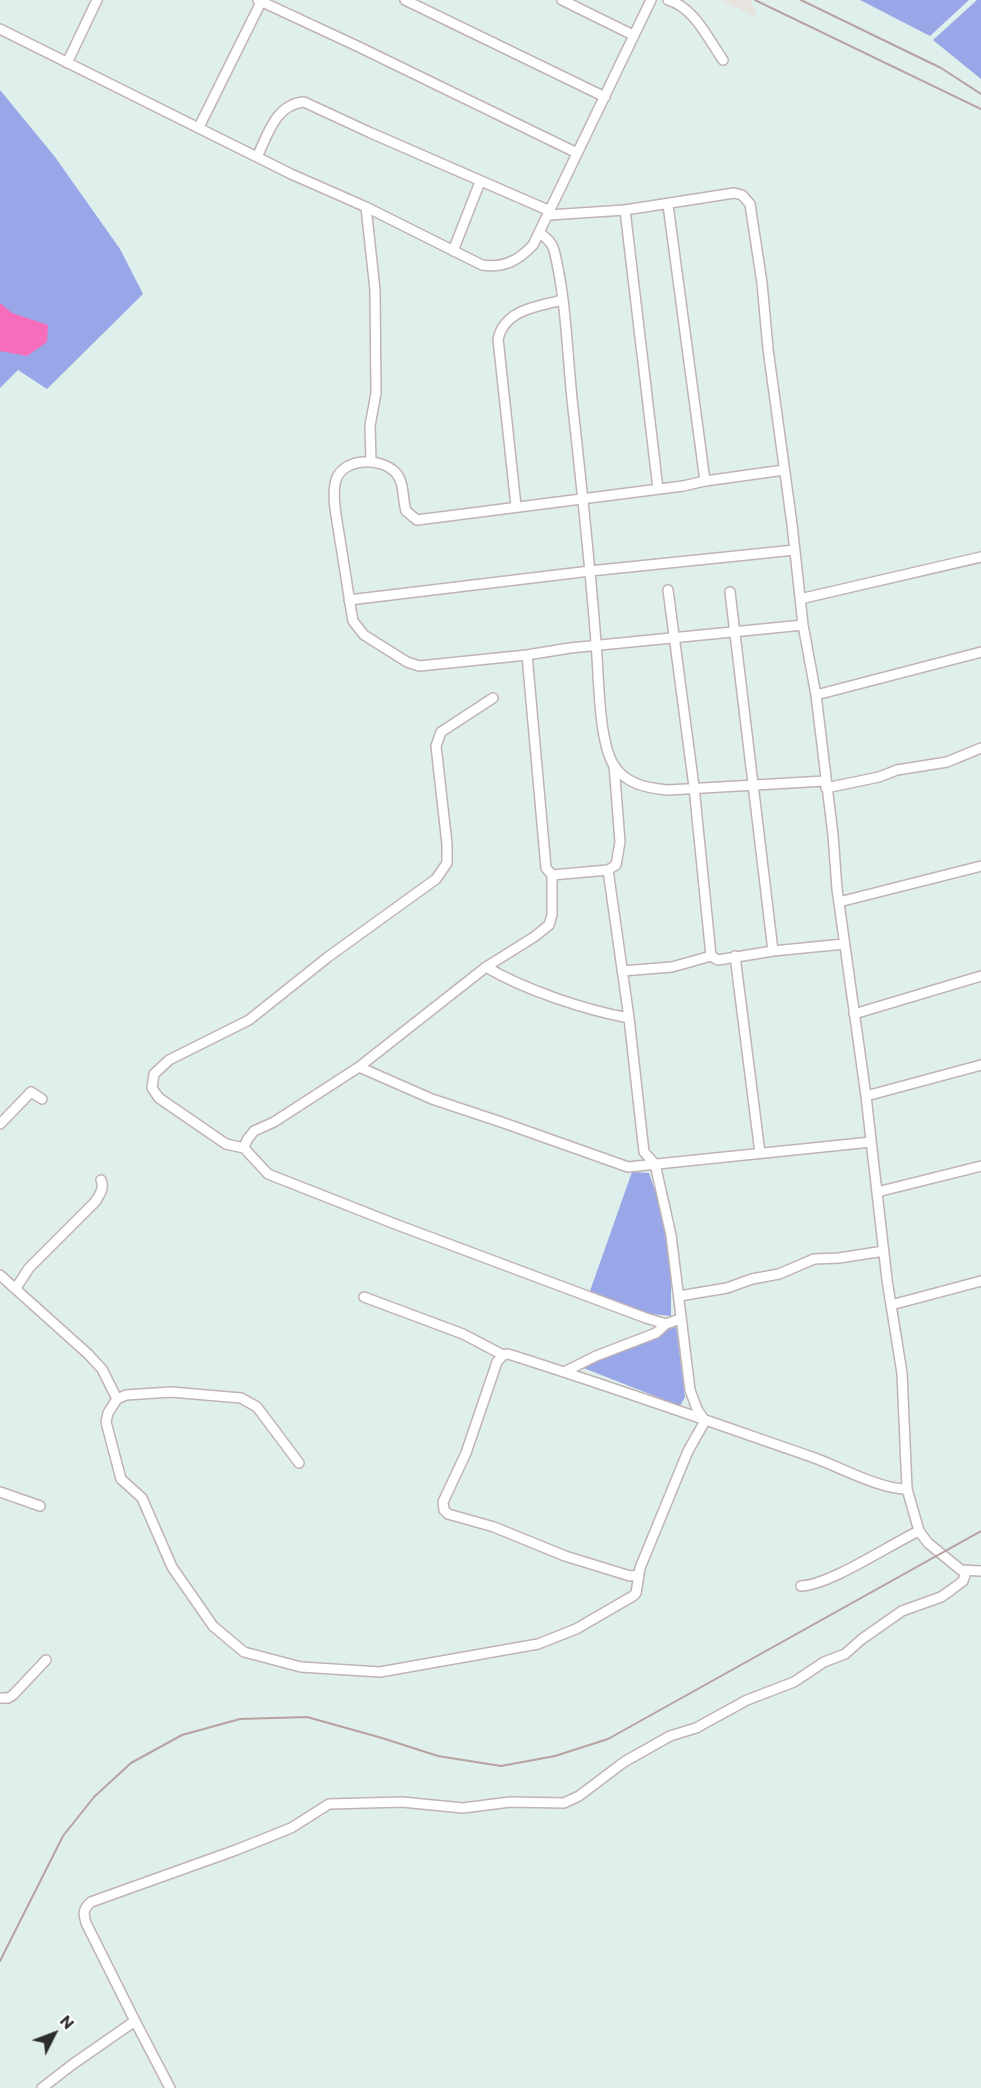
<!DOCTYPE html>
<style>
body{margin:0}
#map{position:relative;width:981px;height:2088px;overflow:hidden;background:#dfefeb;font-family:Commissioner,sans-serif}
canvas{display:block}
.north{position:absolute;left:24px;top:2004px;width:60px;height:60px;-webkit-text-stroke:4px #fff;paint-order:stroke;rotate:48deg;font-size:16px;font-weight:700;line-height:24px;text-align:center;color:#2d2d2d}
.north::after{content:'';display:block;margin:auto;width:21px;height:27px;background:#2d2d2d;clip-path:polygon(50% 0,100% 100%,50% 72%,0 100%)}
</style>
<div id="map">
<canvas width="981" height="2088"></canvas>
<div class="north">N</div>
</div>
<script>
const context = document.querySelector('canvas').getContext('2d');
context.lineJoin = 'round';
function fill(path, color) { context.fillStyle = color; context.fill(path, 'evenodd'); }
function trace(path, color, width, dash) { context.strokeStyle = color; context.lineWidth = width; context.lineCap = dash ? 'butt' : 'round'; context.setLineDash(dash || []); context.stroke(path); }
fill(new Path2D(`
 M720 0H750L758 18Z`), '#e7e3df');
fill(new Path2D(`
 M860 0H969L930 36Z
 M977 0H981V79L933 40Z
 M0 90 55 157 120 249 143 294 47 389 18 370 0 388Z
 M632 1172 649 1173 662 1211 671 1274V1316L650 1314 590 1291Z
 M676 1324 685 1397 680 1406 581 1367Z`), '#99a7e8');
fill(new Path2D(`
 M0 303 12 313 48 325 47 342 27 356 0 351Z`), '#f66dbc');
const minor = new Path2D(`
 M258 0 357 46 577 153
 M405 0 605 97
 M562 0 633 35
 M668 0C695 8 708 39 723 60
 M0 29 291 174 366 207 482 265C504 268 518 261 533 245L651 0
 M67 63 97 0
 M199 127 261 2
 M257 157C268 134 276 104 304 102L371 133 550 211
 M668 205 705 481
 M366 207 375 290 376 393 370 426 371 461
 M625 210 658 489
 M549 215 625 210 734 193 742 195 750 204 762 283 768 349 792 524 803 625 816 695 833 835 837 889 866 1096 887 1280 902 1373 907 1489 919 1531 928 1543 961 1570 981 1571
 M540 233C546 238 552 242 554 250 566 298 567 350 572 399 581 480 590 561 596 643 599 674 598 737 613 764 625 784 646 788 668 790L825 781
 M453 251 480 182
 M784 470 705 481 683 486 417 520 406 511C402 498 405 482 395 472 379 456 339 458 335 484 332 500 337 519 339 534 344 563 348 592 353 621L364 635 407 662 419 666 527 655 570 648 803 625
 M516 506 498 339C505 309 537 307 562 300
 M668 590 694 787 711 956 718 960 773 951 844 944
 M730 592 773 951
 M800 599 981 557
 M349 600 590 571 795 550
 M527 655 546 868 552 875 608 870 616 865 620 842 614 765
 M816 695 981 652
 M826 788 879 777 897 770 947 762 981 748
 M552 875V915L549 925 534 937 486 967 359 1067 274 1122 254 1131 247 1140 244 1148 268 1174 395 1224 646 1318 666 1324 680 1319
 M839 902 981 866
 M735 956 760 1153
 M486 967C525 990 585 1010 629 1018
 M622 971 672 967 711 956
 M854 1014 981 976
 M359 1067 432 1099 504 1123 628 1167 871 1142
 M866 1096 981 1065
 M0 1124 31 1092 42 1099
 M244 1148 226 1144 159 1098 152 1088 154 1074 169 1060 249 1020 328 957 436 879 447 863V844L436 746 441 732 493 698
 M877 1192 981 1166
 M0 1275 88 1354 102 1369 117 1399
 M16 1288 29 1268 95 1202C99 1196 105 1188 101 1180
 M679 1296 727 1288 752 1279 779 1274 814 1259 839 1258 884 1251
 M364 1297 463 1334 503 1355
 M891 1305 981 1281
 M564 1372 596 1356 656 1333 666 1324
 M299 1463 257 1407 241 1398 171 1392 126 1395 117 1399 108 1413 106 1422 121 1479 142 1498 172 1567 213 1626 244 1652 301 1667 380 1672 538 1644 576 1629 633 1596 636 1593 640 1568 688 1451 705 1421 697 1409 690 1390 671 1235 655 1164 644 1152 629 1018 608 870
 M0 1492 40 1506
 M638 1575 630 1576 565 1556 494 1527 448 1514 444 1510 443 1502 466 1453 497 1362 503 1355 508 1354C610 1386 711 1422 812 1457 838 1466 881 1490 907 1489
 M801 1586C830 1585 889 1545 919 1531
 M0 1698H8L13 1695 46 1660
 M135 2021 86 1923C83 1913 83 1909 91 1902L236 1850 291 1828 329 1804 402 1802 463 1808 510 1802 564 1803 579 1796 624 1762 670 1736 696 1728 747 1700 794 1682 824 1662 845 1654 862 1639 902 1611 941 1597 951 1590 963 1581 966 1572
 M42 2088 73 2064 135 2021 170 2088`);
trace(minor, '#c1b3b3', 12);
trace(minor, '#fff', 9);
trace(new Path2D(`
 M755 0 981 109
 M801 0 941 68 981 94
 M0 1961 63 1836 94 1797 131 1763 182 1735 240 1719 307 1717 382 1738 438 1756 501 1766 555 1756 608 1739 981 1531`), '#b8a1a1', 2);
</script>
